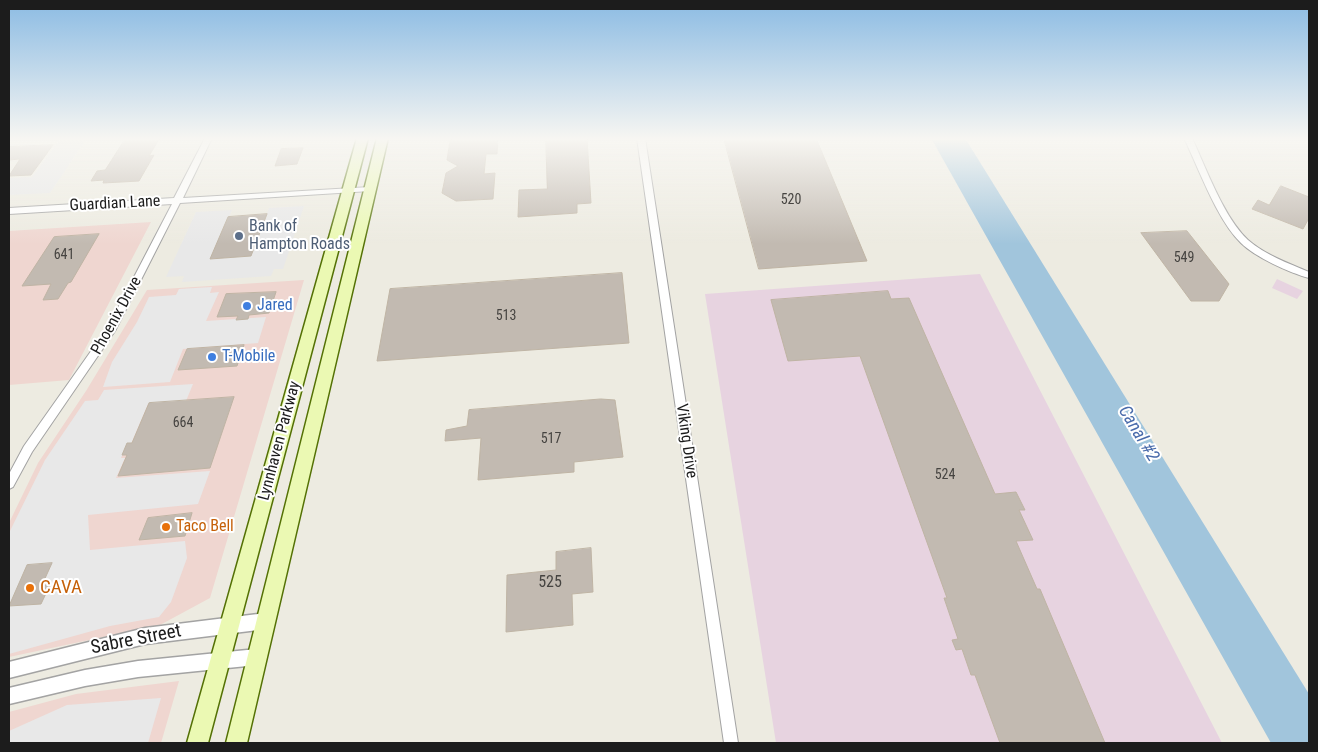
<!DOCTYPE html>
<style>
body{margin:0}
#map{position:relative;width:1318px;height:752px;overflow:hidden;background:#edebe1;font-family:"Roboto Condensed",sans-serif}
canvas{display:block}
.frame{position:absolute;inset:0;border:10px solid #1c1c1c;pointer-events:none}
</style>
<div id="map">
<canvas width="1318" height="752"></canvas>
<div class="frame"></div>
</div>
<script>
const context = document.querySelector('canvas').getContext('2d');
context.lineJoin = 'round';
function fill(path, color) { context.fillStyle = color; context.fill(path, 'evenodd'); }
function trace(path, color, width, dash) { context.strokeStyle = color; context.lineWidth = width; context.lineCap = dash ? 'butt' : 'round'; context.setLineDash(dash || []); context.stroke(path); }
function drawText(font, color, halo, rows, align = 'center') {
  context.font = font + ' "Roboto Condensed",sans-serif'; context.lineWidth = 4; context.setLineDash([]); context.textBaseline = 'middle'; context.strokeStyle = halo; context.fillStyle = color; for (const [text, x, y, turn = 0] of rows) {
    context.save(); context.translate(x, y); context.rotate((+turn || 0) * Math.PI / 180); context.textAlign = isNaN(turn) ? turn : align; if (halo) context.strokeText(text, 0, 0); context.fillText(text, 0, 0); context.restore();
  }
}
fill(new Path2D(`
 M151 222 69 380 9 385V231Z
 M304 280 210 598 160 625 9 657V523L38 463 86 391 147 290Z
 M179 681 161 743H9V712L76 694Z`), '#efd6d0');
fill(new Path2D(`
 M980 274 1222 743H776L705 294Z
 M1277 279 1303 291 1297 299 1272 288Z`), '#e7d3e0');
fill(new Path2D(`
 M61 138H87L50 193 9 195V178L32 177Z
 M304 206 283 269H274L271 276 182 282 184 276 166 277 196 212 232 210 212 259 251 256 269 208Z
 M212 287 210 293 219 292 206 321 266 317 258 343 183 349 170 382 103 387 112 362 137 322 149 297 176 295 179 289Z
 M193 384 186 401 148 404 131 444H127L121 458H125L116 478 210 471 198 504 88 515 90 550 185 541 187 558 171 602 159 617 110 626 9 654V533L45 460 85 401 98 400 104 390Z
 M161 698 148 743H9V731L67 705Z`), '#e8e8e8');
fill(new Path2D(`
 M931 138H965L1309 694V743H1271Z`), '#a1c5dc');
const building = new Path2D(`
 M126 138H160L149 156 154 155 139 181 103 183 104 180 91 181 97 171 105 170Z
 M455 138H498L497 154H486L484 174 495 173 493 199 456 201 442 193 446 173 458 166 447 160 450 141Z
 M546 138H587L591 203 577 204V213L518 217 519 190 547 189Z
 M724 138H816L867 261 759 269Z
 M53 145 31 175 9 176 20 159 9 160V147Z
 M303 148 297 164 275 166 281 149Z
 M1281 186 1309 197V218L1303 229 1252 209 1258 200 1269 205Z
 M267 214 251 256 210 259 228 217Z
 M1187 231 1229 284 1219 301H1191L1141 233Z
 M99 234 71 282 68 283 58 299 43 300 51 284 22 286 54 237Z
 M622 273 629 343 377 361 390 289Z
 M888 291 891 299 909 298 995 494 1016 492 1025 510H1019L1033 540 1016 541 1037 589H1040L1105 743H1000L975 675H971L962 649 956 650 952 640 958 639 944 598H947L860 356 788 361 771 300Z
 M276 292 269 313 249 315 248 319 236 320 238 316 217 317 226 294Z
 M244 345 237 366 178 370 187 349Z
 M234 397 210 468 118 476 127 455H122L127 443H132L149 403Z
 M601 399 615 400 623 457 574 462V472L478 480 481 438 445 441 446 430 467 426 469 410Z
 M192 513 185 536 139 540 148 518Z
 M591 548 593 592 572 594 573 625 506 632 507 575 556 570V552Z
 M52 563 42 585H50L41 604 9 606 27 565Z`);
fill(building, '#c2bab1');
trace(building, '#bfb4a4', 1);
const minor = new Path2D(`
 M205 138H212L183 198 370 187 374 189 370 191 180 203 115 331 32 452 13 487 9 489V474L24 446 108 327 172 204 9 214V208L174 198Z
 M637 138H645L738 743H724Z
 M1184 138H1192C1206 168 1224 218 1248 240 1265 255 1288 263 1309 272V278C1290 273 1255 257 1241 243 1217 220 1199 169 1184 138Z`);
const tertiary = new Path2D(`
 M266 613 272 615 274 621 272 627 266 629 145 644 9 678V662L145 628Z
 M257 649 263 651 265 657 263 663 257 665 138 677 85 686 9 704V688L85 670 138 661Z`);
const secondary = new Path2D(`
 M357 138H368L208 743H187Z
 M377 138H388L247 743H226Z`);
trace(minor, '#a3a3a3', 2);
trace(tertiary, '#a3a3a3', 3);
trace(secondary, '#547105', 3);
fill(minor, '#fff');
fill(tertiary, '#fff');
fill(secondary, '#ebf9b3');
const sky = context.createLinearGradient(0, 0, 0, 244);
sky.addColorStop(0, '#8bbbe3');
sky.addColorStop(0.57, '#f7f6f2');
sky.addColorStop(1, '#f7f6f200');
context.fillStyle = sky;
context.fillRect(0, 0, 1318, 244);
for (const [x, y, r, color] of [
 [239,236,5,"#5c6f8a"],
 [247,306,5,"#3f7fe0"],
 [212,357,5,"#3f7fe0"],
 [166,527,5,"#e8710a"],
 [30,588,5,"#e8710a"]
]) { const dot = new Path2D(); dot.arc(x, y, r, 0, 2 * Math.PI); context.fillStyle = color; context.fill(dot); trace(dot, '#fff', 2); }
drawText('14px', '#464441', null, [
 ["520",791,200],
 ["641",64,255],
 ["549",1184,258],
 ["513",506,316],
 ["664",183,423],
 ["517",551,439],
 ["524",945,475]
]);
drawText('16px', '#1c1c1c', '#fff', [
 ["Guardian Lane",115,204,-3],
 ["Phoenix Drive",117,316,-61],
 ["Lynnhaven Parkway",280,441,-75],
 ["Viking Drive",686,441,82]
]);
drawText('16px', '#4e5e75', '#fff', [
 ["Bank of",249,227],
 ["Hampton Roads",249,245]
], 'left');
drawText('16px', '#366cbe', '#fff', [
 ["Jared",257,306],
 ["T-Mobile",222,357]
], 'left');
drawText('16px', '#c56008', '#fff', [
 ["Taco Bell",176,527]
], 'left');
drawText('16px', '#464441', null, [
 ["525",550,583]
]);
drawText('italic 18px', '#496bab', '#fff', [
 ["Canal #2",1138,434,59]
]);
drawText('19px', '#c56008', '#fff', [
 ["CAVA",40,588]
], 'left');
drawText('19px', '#1c1c1c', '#fff', [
 ["Sabre Street",136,640,-11]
]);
</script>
